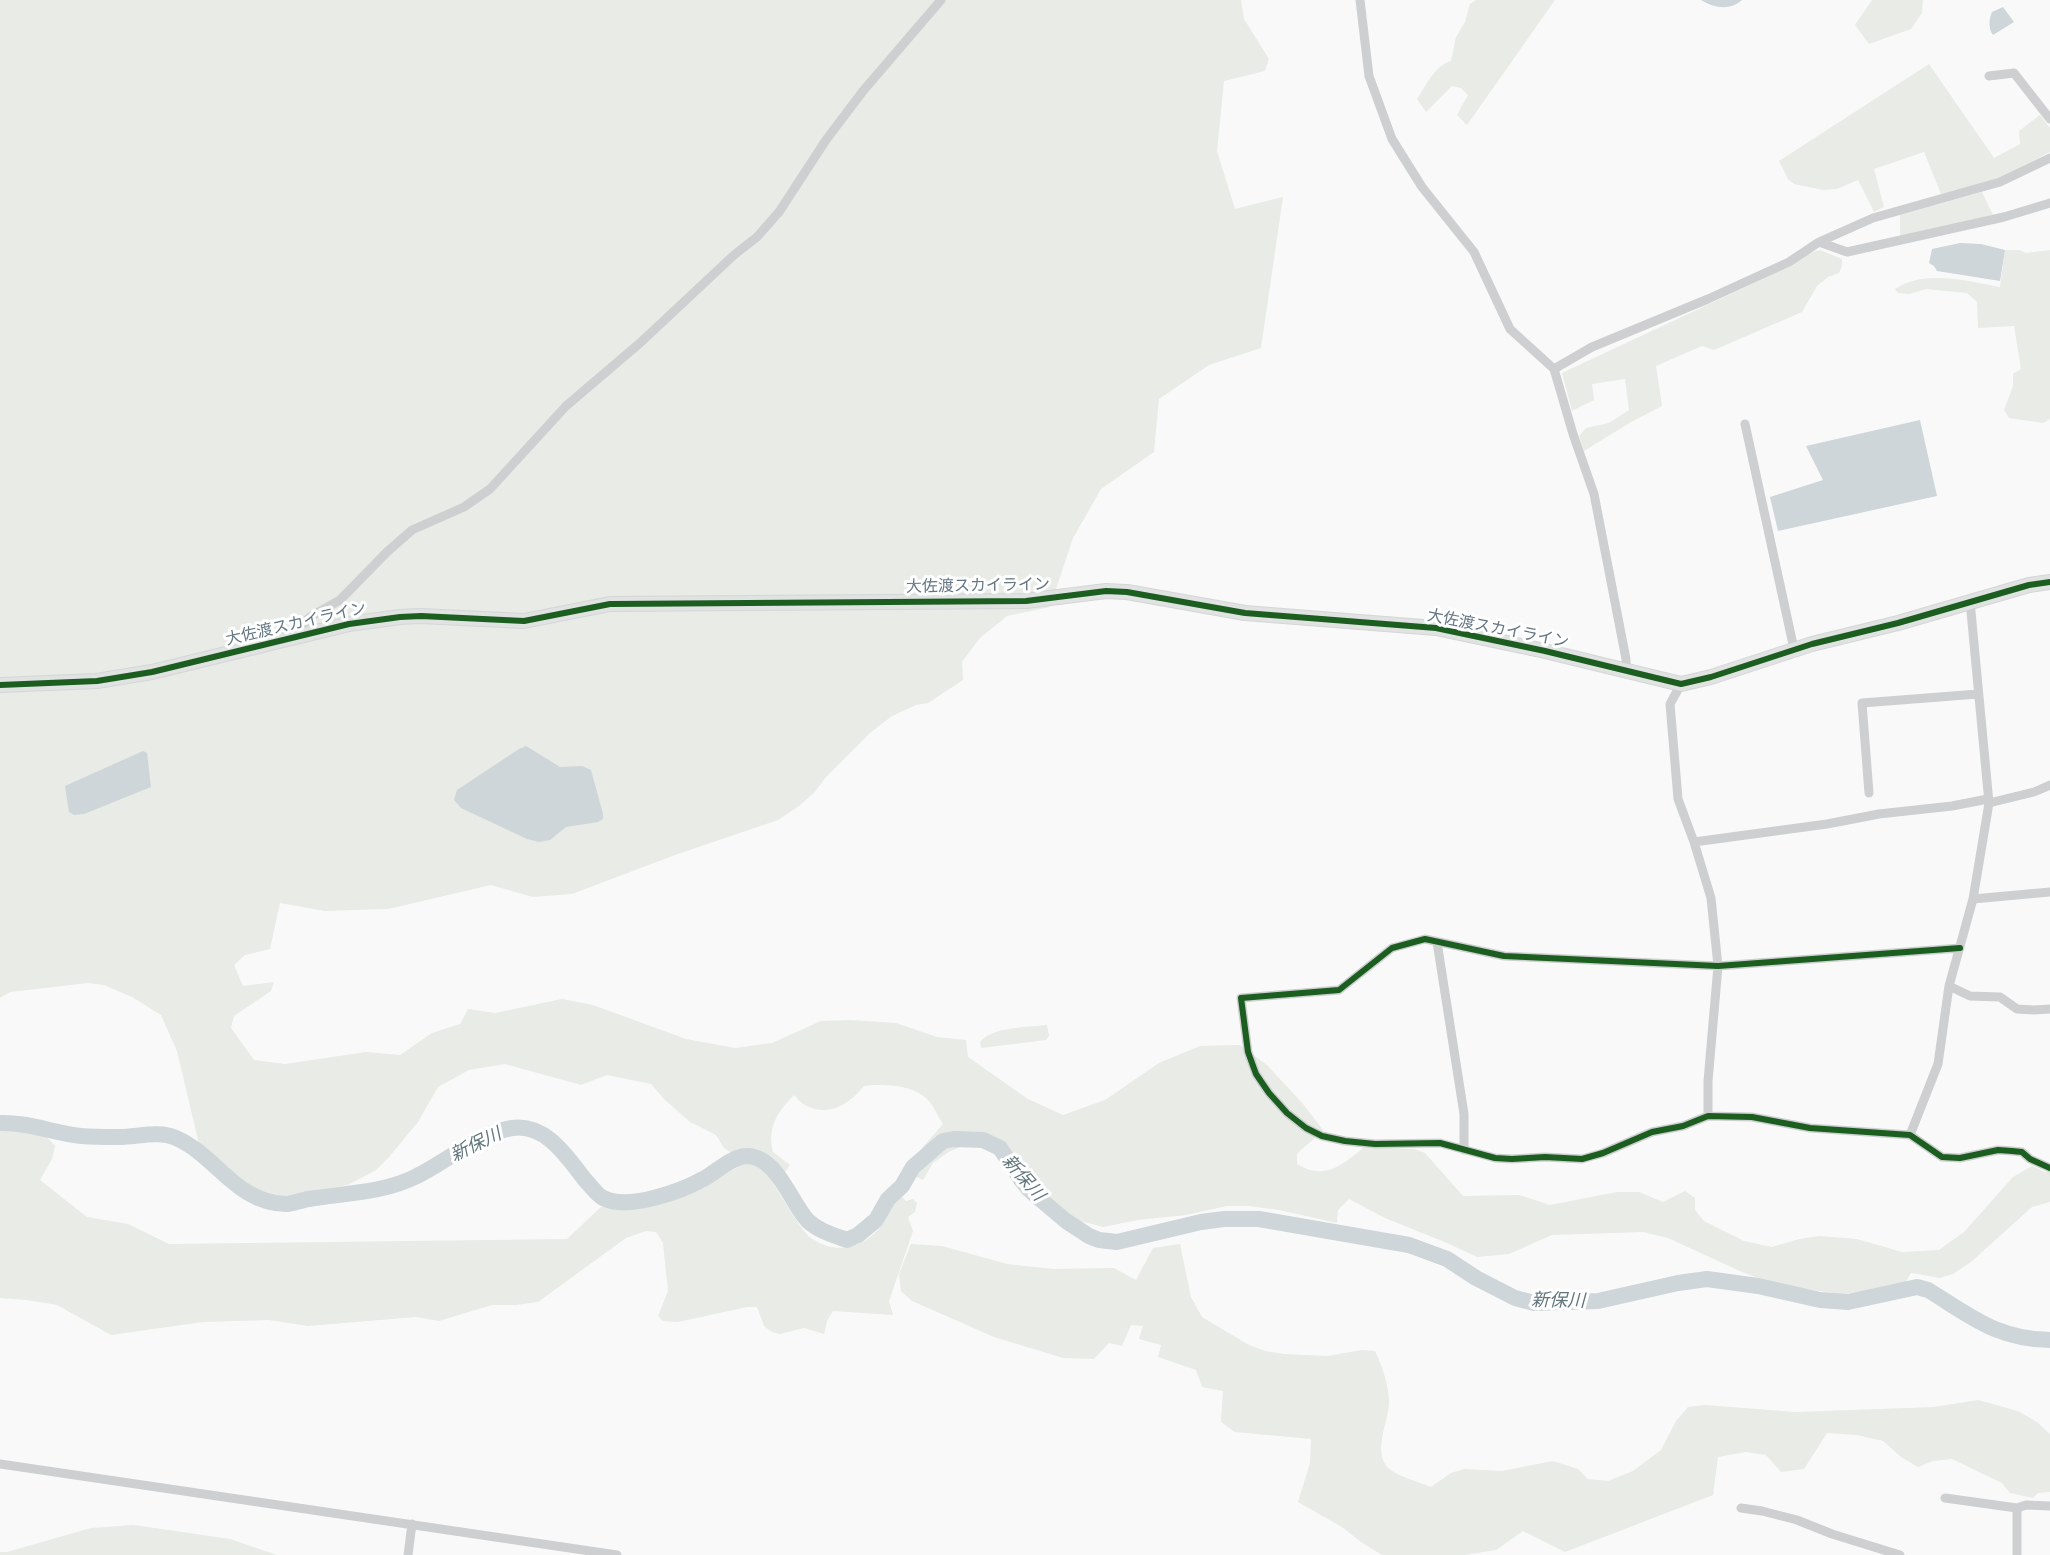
<!DOCTYPE html>
<meta charset="utf-8">
<style>
body{margin:0}
canvas{display:block;background:#f9f9f9}
</style>
<canvas width="2050" height="1555"></canvas>
<script>
const context = document.querySelector('canvas').getContext('2d');
context.lineJoin = 'round';
function fill(path, color) { context.fillStyle = color; context.fill(path, 'evenodd'); }
function trace(path, color, width, dash) { context.strokeStyle = color; context.lineWidth = width; context.lineCap = dash ? 'butt' : 'round'; context.setLineDash(dash || []); context.stroke(path); }
function drawText(font, color, halo, rows, align = 'center') {
  context.font = font + ' "PT Sans Narrow","Noto Sans JP",sans-serif'; context.lineWidth = 6; context.setLineDash([]); context.textBaseline = 'middle'; context.strokeStyle = halo; context.fillStyle = color; for (const [text, x, y, turn = 0] of rows) {
    context.save(); context.translate(x, y); context.rotate((+turn || 0) * Math.PI / 180); context.textAlign = isNaN(turn) ? turn : align; if (halo) context.strokeText(text, 0, 0); context.fillText(text, 0, 0); context.restore();
  }
}
fill(new Path2D(`
 M0 0H1241L1244 19 1269 59 1265 71 1224 81 1217 151 1235 209 1283 197 1261 348 1209 365 1159 399 1154 452 1101 489 1073 538 1050 607 1007 616 980 638 962 662 963 680 928 703 916 705 892 716 871 732 826 777 814 793 799 806 778 820 675 855 572 894 533 897 491 885 388 909 325 911 280 903 270 949 245 955 234 965 243 986 274 982 271 991 234 1016 231 1028 254 1060 285 1064 366 1052 400 1055 432 1033 460 1024 468 1009 495 1013 562 999 593 1005 686 1039 735 1048 772 1043 821 1021 850 1020 896 1023 937 1037 966 1040 968 1057 1028 1099 1063 1115 1105 1100 1159 1063 1200 1046 1240 1045 1267 1065 1303 1104 1323 1130C1315 1140 1305 1145 1297 1154V1164C1324 1181 1343 1165 1364 1147L1414 1149 1425 1153 1463 1196 1519 1195 1550 1205 1617 1192H1639L1663 1202 1685 1191 1695 1198V1210L1704 1221 1744 1241 1772 1247 1799 1239 1819 1236 1857 1239 1902 1252 1939 1250 1964 1232 2013 1177 2032 1166 2045 1172H2050V1202L2032 1207 1971 1262 1953 1274 1940 1278 1911 1273 1905 1283 1869 1291 1841 1294 1777 1285 1742 1272 1668 1238 1643 1232 1552 1235 1509 1254 1477 1257 1447 1243 1385 1218 1349 1199 1338 1210 1337 1223 1279 1210 1248 1206H1227L1186 1215 1138 1220 1103 1227 1050 1213 1022 1195 995 1151 969 1144 950 1151 933 1163 923 1180 913 1175 910 1165 916 1155 943 1124C938 1117 934 1106 928 1100 912 1084 883 1084 864 1086 850 1104 827 1118 805 1105 801 1103 797 1098 794 1095 777 1113 767 1127 773 1152L790 1165 784 1173 764 1158 748 1151 733 1154 724 1148 716 1135 690 1122 665 1100 651 1084 607 1075 581 1085 505 1064 469 1070 438 1087 418 1122 389 1157 376 1170 348 1185 284 1197 261 1194 245 1187 199 1144 177 1051 161 1015 132 997 104 985 88 983 10 992 0 998Z
 M1476 0H1555L1467 125 1457 115 1468 95 1461 88 1452 86 1426 112 1417 99C1426 86 1435 65 1451 61L1456 37 1465 22 1470 4Z
 M1872 0H1923L1922 13 1911 29 1869 44 1855 25Z
 M1929 64 1994 158 2020 144 2019 131 2040 115 2050 128V152L1998 179 1941 194 1924 152 1874 169 1884 207 1874 212 1858 180 1837 189 1823 190 1794 184 1788 179 1779 161Z
 M1982 192 1993 215 1900 237V215Z
 M1820 250 1842 259V266L1839 273 1828 277 1817 286 1802 312 1714 350 1702 346 1656 366 1662 406 1631 422 1584 451 1579 436 1586 428 1609 423 1629 410 1625 379 1592 384 1594 400 1572 411 1562 373 1769 276 1809 253Z
 M2005 250H2019L2026 253 2050 250V419L2043 423 2009 418 2004 410 2013 386V374L2021 369 2014 326 1978 328 1977 302 1967 293 1926 289 1909 294 1898 293 1895 289C1924 269 1969 281 2000 287Z
 M1047 1025 1049 1036 1046 1040 981 1048 980 1042C992 1027 1028 1027 1047 1025Z
 M16 1127 42 1132 55 1146 52 1159 40 1180 87 1217 128 1224 169 1244 567 1239 601 1207C658 1205 696 1191 745 1163L758 1166 767 1173C775 1186 801 1231 811 1238 837 1256 865 1248 883 1224 888 1217 889 1206 895 1199L902 1197 906 1201 913 1199 917 1203 915 1212 908 1217 913 1231 889 1301 893 1315 833 1311 827 1321 824 1334 804 1328 780 1334 772 1332 764 1326 757 1307H747L678 1322 663 1321 658 1316 668 1291 663 1243 656 1232 646 1231 626 1238 538 1302 516 1305H492L439 1321 416 1317 308 1326 269 1320 203 1322 111 1335 57 1305 27 1300 0 1298V1128Z
 M911 1244 942 1246 1007 1264 1053 1269 1114 1268 1136 1280 1153 1248 1180 1244 1191 1297 1202 1317 1249 1345 1265 1351 1284 1354 1327 1356 1362 1350 1375 1351C1382 1366 1388 1383 1389 1400 1390 1420 1369 1456 1392 1471 1403 1478 1419 1482 1431 1487L1451 1473 1464 1469 1502 1471 1553 1461 1578 1469 1588 1479 1608 1481 1633 1471 1661 1450 1676 1421 1688 1407 1705 1405 1796 1412 1934 1407 1978 1400 2018 1411 2037 1422 2050 1434V1492L2038 1493 2033 1498 2010 1493 2002 1483 1952 1459 1933 1461 1918 1467 1901 1457 1883 1441 1857 1435 1827 1433 1804 1469 1781 1472 1766 1455 1746 1452 1718 1457 1713 1495 1565 1552 1523 1531 1496 1550 1465 1555H1382L1361 1542 1342 1527 1298 1502 1310 1463 1311 1439 1235 1432 1221 1422 1223 1391 1202 1387 1196 1370 1158 1357 1161 1345 1139 1339 1143 1326 1131 1325 1122 1346 1109 1343 1094 1359 1063 1358 994 1337 912 1301 901 1291 899 1274Z
 M134 1525 230 1539 277 1555H0V1552H7L91 1528Z`), '#e8ebe6');
fill(new Path2D(`
 M1701 0H1742C1730 11 1714 8 1701 0Z
 M2003 7 2014 22 1993 35C1988 28 1989 19 1992 12Z
 M1960 243 1981 244 2005 250 2000 281 1937 271 1934 266 1929 263 1932 249Z
 M1920 420 1937 496 1778 531 1770 497 1823 480 1806 446Z
 M526 746 560 767 582 766 591 770 603 814V819L598 822 566 827 550 840 539 842 527 839 461 808 454 800 457 790 519 749Z
 M143 751 147 753 151 787 84 814 74 815 69 812 65 786Z`), '#ced6d9');
trace(new Path2D(`
 M0 1123C28 1122 53 1133 81 1136 93 1137 107 1137 119 1137 138 1137 158 1130 176 1138 217 1156 236 1203 286 1204 293 1204 301 1200 309 1199 345 1193 384 1193 417 1176 448 1161 477 1134 512 1128 546 1123 567 1157 586 1181 591 1186 597 1195 603 1198 628 1211 682 1191 705 1178 717 1171 733 1156 747 1156 778 1157 790 1202 808 1221 819 1231 833 1235 847 1240L858 1235 876 1220 888 1199 902 1186 913 1167 943 1141 954 1139 983 1140 1000 1148 1022 1181 1034 1194 1066 1221 1089 1236 1099 1240 1117 1242 1201 1222 1224 1219H1259L1409 1245 1447 1259 1476 1278 1515 1298 1534 1303 1598 1301 1678 1283 1707 1279 1758 1286 1820 1300 1848 1302 1917 1287 1928 1290C1971 1316 1996 1339 2050 1340`), '#ced6d9', 16);
const secondary = new Path2D(`
 M0 685 97 681 152 672 349 624 400 617 421 616 524 621 610 604 1026 601 1106 591 1127 592 1245 613 1436 628 1545 651 1681 684 1711 677 1812 644 1898 623 2029 585 2050 582`);
trace(secondary, '#d5d6d7', 16);
trace(new Path2D(`
 M1360 0 1369 76 1392 139 1422 187 1474 252 1510 329 1554 369 1573 434 1594 494 1626 659V671
 M1989 76 2014 73 2050 119
 M1819 242 1847 252 2004 217 2050 203
 M1554 369 1592 347 1708 299 1789 262 1819 242 1873 218 2000 182 2050 158
 M1745 424 1794 649
 M289 638 310 617 340 600 387 552 412 530 464 507 490 489 566 406 640 343 734 255 757 237 779 212 826 140 863 91 941 0
 M1681 684 1670 704 1678 799 1694 842 1711 898 1718 966 1708 1081V1116
 M1869 793 1862 703 1978 694
 M1989 803 2034 792 2050 785
 M1694 842 1827 824 1879 814 1952 806 1988 799
 M1973 899 2050 892
 M1437 942 1464 1114V1150
 M1960 948 1718 966 1504 956 1425 939 1392 948 1339 990 1241 998 1248 1052 1256 1074 1269 1093 1287 1113 1306 1128 1322 1136 1345 1141 1375 1144 1440 1143 1495 1158 1512 1159 1545 1157 1582 1159 1603 1153 1652 1132 1683 1126 1708 1116 1752 1117 1810 1128 1910 1135 1942 1157 1960 1158 1998 1150 2012 1151 2022 1152 2030 1159 2050 1168
 M1949 986 1970 996 2000 997 2017 1009 2034 1010 2050 1009
 M1910 1135 1938 1064 1949 986 1973 899 1989 803 1970 601
 M0 1464 617 1555
 M1945 1498 2017 1508
 M1741 1508 1762 1511 1797 1520 1832 1534 1900 1555
 M408 1555 412 1524
 M2017 1555V1508L2026 1505 2050 1506`), '#cecfd0', 9);
trace(secondary, '#e1e2e2', 14);
trace(new Path2D(`
 M0 685 97 681 152 672 349 624 400 617 421 616 524 621 610 604 1026 601 1106 591 1127 592 1245 613 1436 628 1545 651 1681 684 1711 677 1812 644 1898 623 2029 585 2050 582
 M1960 948 1718 966 1504 956 1425 939 1392 948 1339 990 1241 998 1248 1052 1256 1074 1269 1093 1287 1113 1306 1128 1322 1136 1345 1141 1375 1144 1440 1143 1495 1158 1512 1159 1545 1157 1582 1159 1603 1153 1652 1132 1683 1126 1708 1116 1752 1117 1810 1128 1910 1135 1942 1157 1960 1158 1998 1150 2012 1151 2022 1152 2030 1159 2050 1168`), '#1b5e20', 6);
drawText('16px', '#657683', '#fff', [
 ["大佐渡スカイライン",978,586,-1],
 ["大佐渡スカイライン",296,624,-13],
 ["大佐渡スカイライン",1498,629,11]
]);
drawText('italic 18px', '#60757c', '#fff', [
 ["新保川",476,1145,-26],
 ["新保川",1023,1178,49],
 ["新保川",1558,1301,1]
]);
</script>
